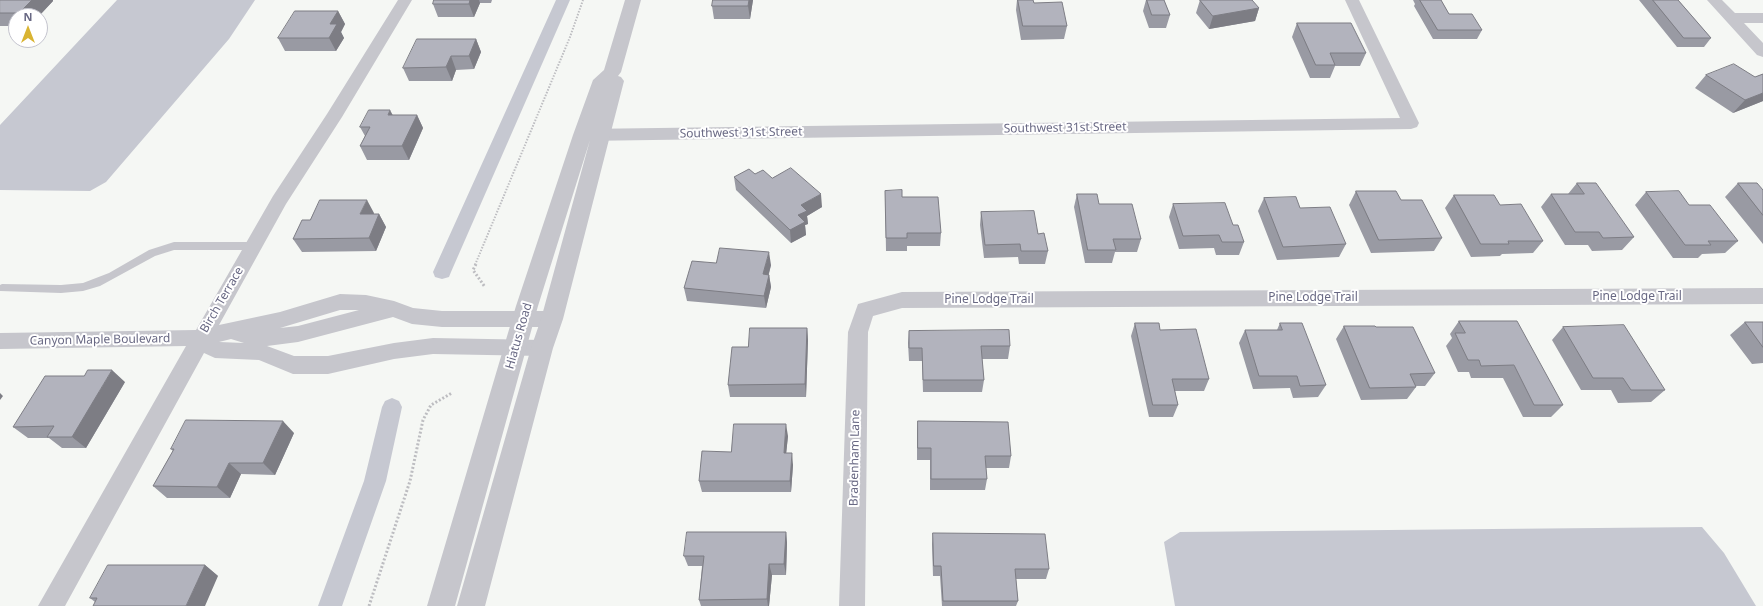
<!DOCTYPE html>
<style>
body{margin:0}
#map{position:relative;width:1763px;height:606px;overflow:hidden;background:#f5f7f4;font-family:"Noto Sans",sans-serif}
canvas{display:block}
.north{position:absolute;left:8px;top:8px;width:40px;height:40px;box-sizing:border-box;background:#fff;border:1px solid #c3c3cd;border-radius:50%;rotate:0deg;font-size:11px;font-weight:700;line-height:16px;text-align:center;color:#686883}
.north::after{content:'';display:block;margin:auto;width:14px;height:18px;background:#d9b432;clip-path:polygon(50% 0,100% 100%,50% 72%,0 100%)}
</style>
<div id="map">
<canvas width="1763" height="606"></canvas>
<div class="north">N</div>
</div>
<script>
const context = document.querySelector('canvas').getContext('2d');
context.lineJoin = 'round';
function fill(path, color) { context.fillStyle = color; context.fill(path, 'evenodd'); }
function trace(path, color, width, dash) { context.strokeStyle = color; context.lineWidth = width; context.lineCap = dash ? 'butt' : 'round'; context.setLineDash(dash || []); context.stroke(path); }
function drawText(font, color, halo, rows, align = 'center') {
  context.font = font + ' "Noto Sans",sans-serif'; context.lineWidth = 4; context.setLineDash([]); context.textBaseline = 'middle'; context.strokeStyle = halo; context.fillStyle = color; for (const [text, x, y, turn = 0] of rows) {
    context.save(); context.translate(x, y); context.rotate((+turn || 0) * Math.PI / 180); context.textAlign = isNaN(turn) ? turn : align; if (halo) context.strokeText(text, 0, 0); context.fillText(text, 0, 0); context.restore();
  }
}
fill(new Path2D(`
 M117 0H255L229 39 106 182 90 191 0 190V125Z
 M1702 527 1724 553 1756 606H1175L1164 542 1180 532Z`), '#c6c8d1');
fill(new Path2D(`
 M556 0H570L451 272 449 277 442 279 435 277 433 272Z
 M392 398 399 401 402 407 386 481 342 606H318L364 481 382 407 385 401Z`), '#c6c8d1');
trace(new Path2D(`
 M475 265 570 37 583 0`), '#bdbdc1', 2, [1.5, 1.5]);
trace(new Path2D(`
 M476 264 473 270 485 287
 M369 606 410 481 423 420 431 405 452 393`), '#bdbdc1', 3, [2, 2]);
fill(new Path2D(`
 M174 242H253L258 246 253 250H174L155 256 100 286 83 291 61 293 0 291V285L2 284 61 285 83 283 109 273 149 250Z`), '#c6c6cc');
fill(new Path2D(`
 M398 0H412L342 117 286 204 219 325 280 312 340 294 366 295 394 301 413 308 442 311H552L559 313 562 319 559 325 552 327H442L412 324 393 317 298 342 267 346 294 356H328L394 343 433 338 542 340 549 342 552 348 549 354 542 356 433 354 394 359 328 374H293L259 360 215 358 204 353 65 606H38L186 346 0 349V333L196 330 273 196 327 114ZM340 310H359L298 326 280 328ZM231 339 244 343 219 342Z
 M1345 0H1359L1419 123 1417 127 1411 129 584 141 578 139 575 135 578 131 584 129 1400 118Z
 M1707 0H1722L1735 13H1763V23H1744L1763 43V57L1757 55Z
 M1763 288V304L902 308 873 316 868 332 865 606H839L848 332 858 304 902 292Z`), '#c6c6cc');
fill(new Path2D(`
 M625 0H641L621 72 618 76 621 77 624 81 563 319 553 348 485 606H457L531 348 541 319 590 140 538 306 455 606H427L516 306 573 135 593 80 604 70Z`), '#c6c6cc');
fill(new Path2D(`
 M0 0H53V1L39 16H16V26H0Z
 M434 0H492L491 3H480L474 17H438L433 4Z
 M713 0H753L750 19H714L712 6Z
 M1017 0H1033L1034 3 1067 26 1064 39 1021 40 1016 10Z
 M1146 0H1164L1170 15 1166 28H1149L1143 11Z
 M1200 0 1259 8 1255 21 1209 29 1196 13Z
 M1413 0H1441L1449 14 1482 30 1477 39H1433L1414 6 1415 4Z
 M1639 0H1678L1711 38 1704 47H1677Z
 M338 11 345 24 341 32 344 38 336 51H285L278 38Z
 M1297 23 1366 53 1360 66H1335L1330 78H1310L1292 37Z
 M476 39 481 52 474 69 456 70 452 81H409L403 68Z
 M1763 74V101L1733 113 1695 88 1706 75 1755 77Z
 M417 115 423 128 409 160H367L360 146 365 136 360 127Z
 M755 174 772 178 822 207 807 216 808 224 805 225 806 235 791 243 736 190 734 177Z
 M1577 183 1634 237 1622 250 1592 251 1588 245H1565L1541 207 1551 194H1568Z
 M1738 183 1763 190V244L1725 197Z
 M885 191 902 197 941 233 940 246H907V251H886Z
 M1356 191 1401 200 1442 238 1434 251 1371 253 1349 205Z
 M1646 192 1689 205 1738 241 1725 253 1702 254 1698 258H1673L1635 205Z
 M1077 194 1099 204 1141 239 1137 252H1115L1112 263H1085L1074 207Z
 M1454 195 1500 205 1543 241 1533 253 1502 254 1500 256 1471 257 1445 208Z
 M1264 198 1300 208 1346 244 1339 257 1277 260 1258 211Z
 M1173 204 1233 225 1244 242 1239 255H1216L1214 248 1179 249 1169 217Z
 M981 212 1038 234 1048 251 1045 264H1019L1018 257 984 258 980 225Z
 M374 213V214H379L386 227 376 251 302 252 293 239 310 220Z
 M716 263 771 265 769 274 771 287 766 308 687 301 684 288Z
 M1459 321 1563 405 1551 417H1523L1503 378H1471L1469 372H1458L1446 346 1452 338 1450 334Z
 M1745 322H1763V363L1752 364 1730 335Z
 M1135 323 1209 379 1204 391H1175L1178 405 1173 417H1149L1131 336Z
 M1280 323 1326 385 1318 397 1293 398 1290 388 1253 389 1239 343 1245 330H1277Z
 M1344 326 1376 327 1435 373 1425 386H1415L1416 387 1407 399 1361 400 1336 339Z
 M1563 327 1665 390 1651 402 1618 403 1611 390H1581L1552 340Z
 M807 328 808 340 806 397H730L728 385 748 347Z
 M909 331 1010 346 1008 359H982L984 380 982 392H923L922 361H909L908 343Z
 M125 382 86 448H62L49 438H28L13 427Z
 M918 421 1011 456 1009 468H986L987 479 985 490H930V460H917V433Z
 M294 433 275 475 241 474 230 498H167L153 486 173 451 171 449Z
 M788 436 786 453 793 465 791 492H702L699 481 731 452Z
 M786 532 787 543 786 575H772L769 606H701L699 600 702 566H688L684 556Z
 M933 533 1049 569 1046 579H1016L1018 601 1016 606H942L940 576H933L932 544Z
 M205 565 218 576 95 602 90 598Z`), '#999aa3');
fill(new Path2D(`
 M32 0H53V1L39 16H22L19 13Z
 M470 0H479L480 3 474 17 469 4Z
 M749 0H753L750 19 748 6Z
 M1259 8 1255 21 1209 29 1213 16Z
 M338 11 345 24 341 32 344 38 336 51 329 38 330 24Z
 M476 39 481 52 474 69 469 56Z
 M451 56 456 70 452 81 446 67Z
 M1763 93V101L1733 113 1745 100Z
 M390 110 397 123 388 115Z
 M417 115 423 128 409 160 402 146Z
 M821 194 822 207 807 216 808 224 805 225 806 235 791 243 790 230 798 215 801 205Z
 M367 200 374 213 368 228 360 214Z
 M379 214 386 227 376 251 369 238Z
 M769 252 771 265 765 287 763 274Z
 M769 275 771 287 766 308 764 296Z
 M807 328 808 340 806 397 805 384Z
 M112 370 125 382 86 448 72 437Z
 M0 393 3 396 0 400Z
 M283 421 294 433 275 475 263 463Z
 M786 424 788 436 785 465 784 453Z
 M792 453 793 465 791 492 790 481Z
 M229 463 241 474 230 498 217 487Z
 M786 532 787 543 786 575 784 564Z
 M769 564 772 575 769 606H768L767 599Z
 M205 565 218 576 205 606H186Z`), '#7d7d84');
const building = new Path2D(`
 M0 0H32L19 13H0Z
 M434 0H470L469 4H433Z
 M713 0H749L748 6H712Z
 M1018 0H1033L1034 3 1062 2 1067 26H1023Z
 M1147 0H1164L1170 15H1152Z
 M1200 0H1252L1259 8 1213 16Z
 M1420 0H1441L1449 14H1472L1482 30H1438Z
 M1653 0H1678L1711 38H1684Z
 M295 11H338L330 24H337L329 38H278Z
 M1297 23H1351L1366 53H1330L1335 65H1316Z
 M417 39H476L469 56H451L446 67 403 68Z
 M1734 64 1755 77 1763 74V93L1745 100 1706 75Z
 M369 110H390L388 115H417L402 146H360L370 127H360Z
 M791 168 821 194 801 205 807 211 798 215 805 222 790 230 734 177 749 169 755 174 763 170 772 178Z
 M1577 183H1596L1634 237 1603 238 1599 232H1575L1551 194H1584Z
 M1738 183H1757L1763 190V215Z
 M902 190V197H938L941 233H907V238H886L885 191Z
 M1356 191H1396L1401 200H1422L1442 238 1379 240Z
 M1679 191 1689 205H1710L1738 241H1708L1711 245H1685L1646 192Z
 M1077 194H1097L1099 204H1132L1141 239H1113L1116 250H1088Z
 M1454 195H1494L1500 205 1521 204 1543 241H1508L1509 244H1481Z
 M1296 197 1300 208 1330 207 1346 244 1283 247 1264 198Z
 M320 200H367L360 214H379L369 238 293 239 302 220H310Z
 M1225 203 1233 225H1238L1244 242H1222L1219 235 1183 236 1173 204Z
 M1034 211 1038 234 1044 233 1048 251H1021L1020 244 985 245 981 212Z
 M720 248 769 252 763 274 769 275 764 296 684 288 692 261 716 263Z
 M1459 321H1517L1563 405H1534L1514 365 1481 366 1479 360H1468L1455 333H1465Z
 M1745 322H1763V347Z
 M1135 323H1159L1160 330 1196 329 1209 379H1172L1178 405H1153Z
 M1280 323H1302L1326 385 1300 386 1297 376H1259L1245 330H1282Z
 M1624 325 1665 390H1631L1623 378H1593L1563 327Z
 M1344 326H1375L1376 327H1413L1435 373 1410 374 1416 387 1370 388Z
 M750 328H807L805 384 728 385 732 347H748Z
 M1009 330 1010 346H981L984 380H923L922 348H909V331Z
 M88 370H112L72 437H47L54 426 13 427 45 376H84Z
 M186 420 283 421 263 463H229L217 487 153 486 174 449H171Z
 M918 421 1008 422 1011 456H985L987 479H931V448H918Z
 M734 424H786L784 453H792L790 481H699L702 451 731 452Z
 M687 532H786L784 564H769L767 599 699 600 704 556H684Z
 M933 533 1045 534 1049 569H1015L1018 601H943L941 566H934Z
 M108 565H205L186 606H93L97 598H90Z`);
fill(building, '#b2b3bd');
trace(building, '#7d7d84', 1);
drawText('12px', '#686883', '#fff', [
 ["Southwest 31st Street",1065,128,-1],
 ["Southwest 31st Street",741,133,-1],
 ["Pine Lodge Trail",1637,297],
 ["Pine Lodge Trail",1313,298],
 ["Birch Terrace",222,300,-60],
 ["Pine Lodge Trail",989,300],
 ["Hiatus Road",519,336,-74],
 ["Canyon Maple Boulevard",100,340,-1],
 ["Bradenham Lane",855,458,-89]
]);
</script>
